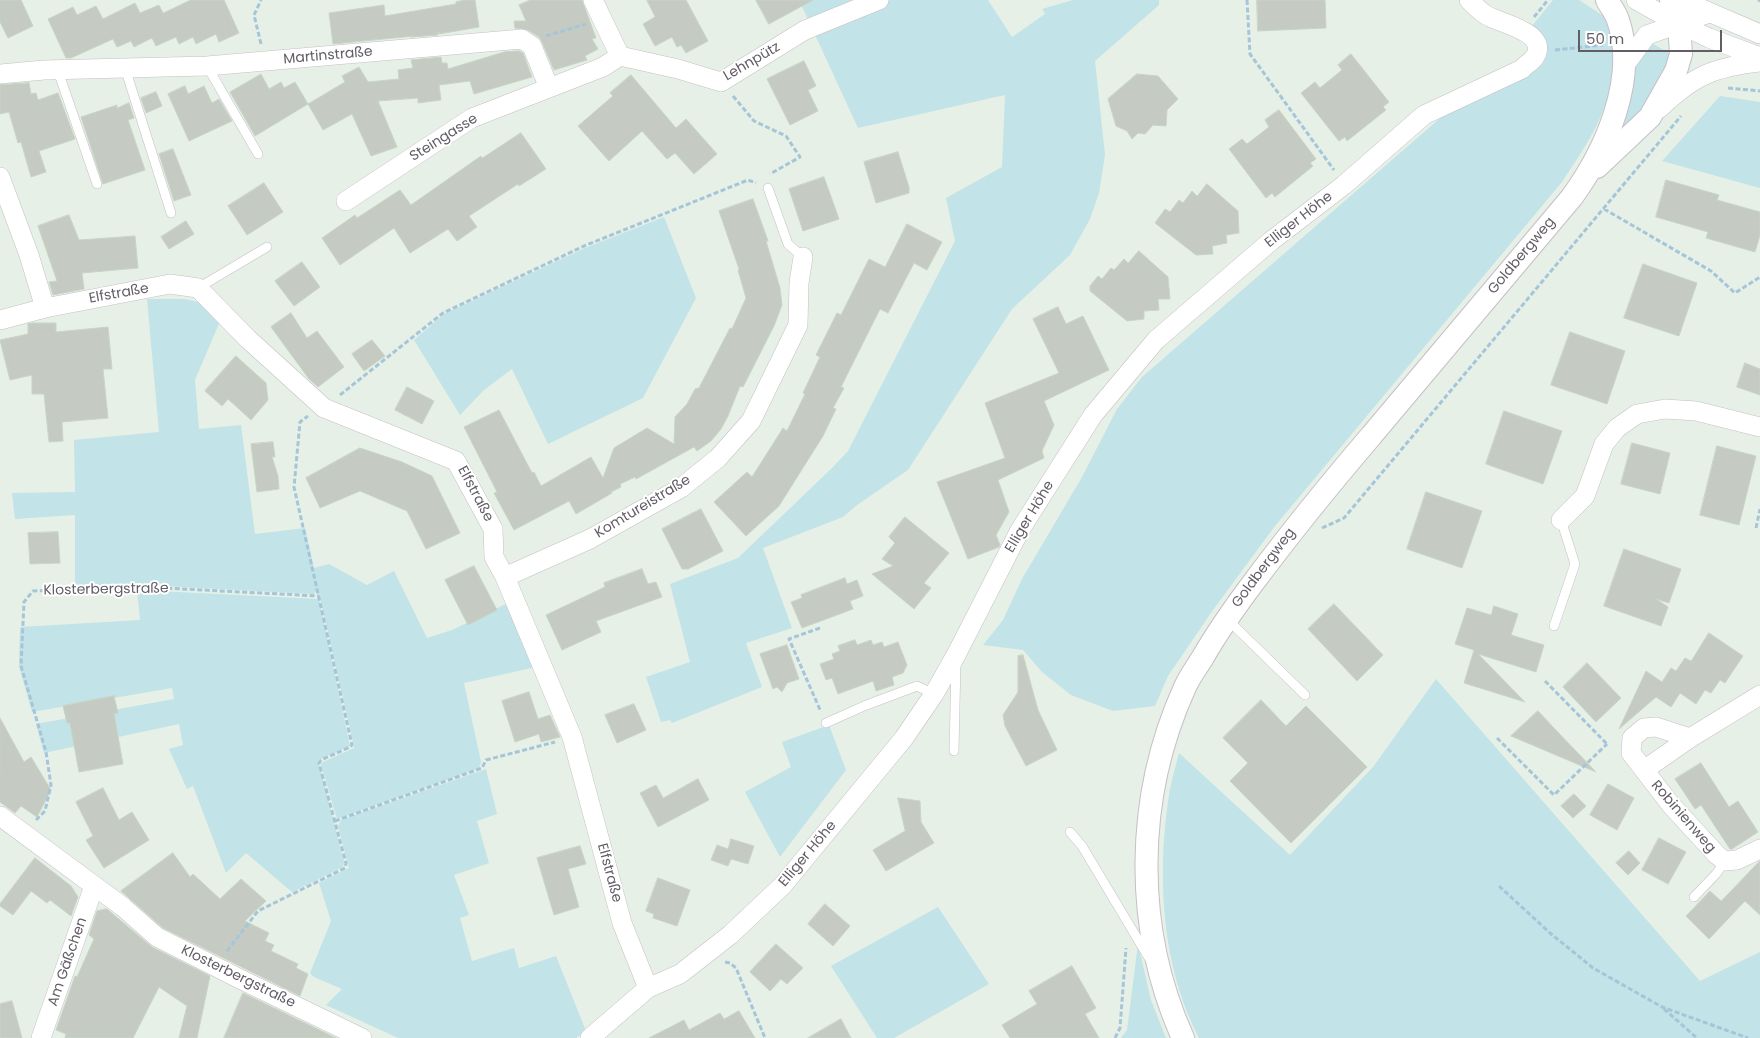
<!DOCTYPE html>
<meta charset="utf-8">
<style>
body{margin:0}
#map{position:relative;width:1760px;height:1038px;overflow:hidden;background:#e7f0e6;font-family:Poppins,sans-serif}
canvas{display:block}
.scale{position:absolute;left:1578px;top:30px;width:144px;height:22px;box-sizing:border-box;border:2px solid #635d66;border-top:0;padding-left:6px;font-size:15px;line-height:18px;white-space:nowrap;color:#635d66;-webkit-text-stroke:4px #fff;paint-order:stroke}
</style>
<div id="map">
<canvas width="1760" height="1038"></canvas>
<div class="scale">50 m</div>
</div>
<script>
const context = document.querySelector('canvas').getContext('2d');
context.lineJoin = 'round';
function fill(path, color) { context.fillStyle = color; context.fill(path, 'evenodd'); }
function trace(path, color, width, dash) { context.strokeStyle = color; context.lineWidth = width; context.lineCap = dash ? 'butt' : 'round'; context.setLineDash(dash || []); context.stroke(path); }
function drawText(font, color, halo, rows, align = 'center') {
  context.font = font + ' Poppins,sans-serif'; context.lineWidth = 4; context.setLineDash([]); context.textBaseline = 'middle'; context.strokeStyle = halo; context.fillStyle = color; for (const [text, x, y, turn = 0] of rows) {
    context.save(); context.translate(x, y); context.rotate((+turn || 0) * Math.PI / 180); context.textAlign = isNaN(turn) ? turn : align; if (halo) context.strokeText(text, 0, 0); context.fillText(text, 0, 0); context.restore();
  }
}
fill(new Path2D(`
 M799 0H988L1012 37 1045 14 1042 9 1073 0H1159V5L1095 61 1105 155 1099 193 1090 219 1070 255 1012 309 908 470 857 505 843 517 763 548 792 628 746 643 762 687 672 723 670 720 661 722 646 677 690 662 670 584 738 558 833 467 848 451 955 241 946 198 1002 167 1005 95 858 128Z
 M1553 0H1579L1605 17C1608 31 1614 44 1614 59 1613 107 1588 143 1562 182L1275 526 1213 610 1168 676 1155 706 1113 711 1071 695 1042 672 1023 650 983 645 1003 620 1022 579 1082 477 1117 409 1142 377 1446 113C1462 104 1477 95 1494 87 1512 79 1545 76 1547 51 1547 38 1541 33 1532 26Z
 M1650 42 1674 56 1658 90 1610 148 1629 75Z
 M1720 96 1760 102V188L1662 161Z
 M664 217 696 298 643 398 548 444 512 369 484 390 460 415 414 340 444 314 585 248Z
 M147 299H185L206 304 221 319 195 380 199 429 241 425 255 534 305 528 314 568 329 564 367 585 394 571 427 638 452 630 508 603 536 667 464 683 481 762 479 768 337 819 321 764 323 762 354 748V746L318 589 314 594 143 585 75 587V515L15 519 12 493 75 492 74 440 159 432Z
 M137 590 319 599 350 746 318 760 344 862 343 867 292 892 246 853 226 873 193 786 187 789 169 749 183 745 179 724 44 753 36 724 174 699 172 688 32 712 19 666 20 627 140 620Z
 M1436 679 1700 981 1760 952V1038H1199C1162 967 1157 880 1168 801 1170 785 1175 769 1179 753L1290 855 1373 767Z
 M829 725 846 770 780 857 745 792 791 767 782 742Z
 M486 769 497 814 477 821 489 863 454 875 469 915 460 918 472 961 514 948 519 968 556 956 586 1031 576 1038H398L326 1005 342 989 314 977 310 973 331 921 319 883 349 868 338 826 341 820Z
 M938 907 989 984 894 1038H877L831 966Z
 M1138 944 1151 1000 1166 1038H1121L1127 1030Z`), '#c2e3e7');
const building = new Path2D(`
 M0 0H21L33 26 8 38 0 22Z
 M191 0H224L239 33 219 42 216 34 196 44 193 37 179 44 176 37 156 46 152 38 134 47 131 41 117 47 113 39 71 58H66L48 19 73 7 77 15 96 6 103 19 135 3 140 13 159 5 163 13Z
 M466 0H475L479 27 439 34 438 32V35L411 37 414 36 333 44 329 13 384 5 385 16 456 4V2Z
 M531 0H582L596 38 592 39 598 49 585 56 587 60 554 70 542 42 539 37 528 30 515 28 514 21H526L519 5Z
 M647 0H686L708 41 686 53 681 45 677 47 672 37 655 46 643 24 655 17Z
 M756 0H813L769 24Z
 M1257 0H1325L1326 28 1258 31Z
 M519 51 523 53 532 77 474 94 470 81 439 85 441 100 418 103V98L378 101 397 147 371 156 352 114 323 130 308 104 255 136 230 92 261 74 269 89 281 82 284 88 295 82 308 104 345 82 342 76 359 67 368 82 399 79 398 70 413 68 411 60 441 57 442 63H447L448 69 504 52Z
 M1351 54 1389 102 1383 107 1386 110 1347 141 1345 137 1339 141 1301 93 1315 82 1320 88 1342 70 1338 65Z
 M804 61 816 86 808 90 818 111 790 125 767 79Z
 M1137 74 1158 76 1178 99 1167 110 1166 126 1153 125 1145 134 1138 133 1132 139 1127 131 1116 126 1108 99Z
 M631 75 676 128 686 119 717 154 694 174 675 153 667 159 642 131 609 161 578 126 613 96 610 93Z
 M29 83 31 94 36 93 38 100 58 93 75 139 39 151 46 172 31 177 21 142 18 143 9 112 0 114V85Z
 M185 86 188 94 204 86 212 103 219 99 232 121 189 141 168 94Z
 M156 92 162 106 146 113 141 98Z
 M129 103 134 118 128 120 145 170 103 184 81 117 117 105V108Z
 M1279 110 1316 159 1310 163 1313 166 1275 197 1272 193 1266 198 1229 149 1242 139 1247 144 1269 127 1265 120Z
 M521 133 546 169 519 186 518 184 469 216 477 227 457 241 448 229 410 253 394 228 340 265 322 238 355 215 357 218 400 190 411 205 481 156 482 158Z
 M173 149 191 195 174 201 159 154Z
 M898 152 909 187V193L876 203 864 162Z
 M824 177 839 219 803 231 789 189Z
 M1666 180 1719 195 1717 200 1760 212V235L1755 252 1706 238 1708 232 1656 217Z
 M264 183 283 212 247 235 228 206Z
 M1207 184 1238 211 1239 233 1226 235 1227 243 1212 246 1213 254 1196 255 1155 223 1165 209 1170 212 1179 200 1183 203 1192 191 1197 196Z
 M753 199 768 241H766L780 288 782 305 774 326 743 387 740 386 728 416 721 429 711 441 697 451 694 447 636 479 635 477 620 484 621 487 611 492 612 493 576 514 569 501 514 530 494 493 497 492 464 427 499 410 532 473 534 472 541 486 591 457 603 478 614 448 647 428 674 444 675 417 687 404 695 389 699 388 730 328 732 329 746 298 738 270 739 269 719 211Z
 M69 215 79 240 135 236 138 268 82 273 84 289 53 295 49 282 57 281 38 226Z
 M186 221 194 234 169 249 161 237Z
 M907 224 942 242 927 270 914 263 888 313 880 309 841 387 844 388 833 408 836 409 823 436 779 506 746 536 714 502 747 472 752 477 783 428 787 431 805 394 803 393 820 357 816 355 837 313 841 315 869 259 885 267Z
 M1139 251 1168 277 1170 299H1158L1159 310 1144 311V319L1127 321 1090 291V286L1098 276 1102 279 1111 268 1114 270 1124 259 1128 263Z
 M302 262 320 287 294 306 275 281Z
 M1643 264 1697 283 1679 336 1624 318Z
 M1058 307 1066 324 1083 316 1109 370 1044 401 1054 425 1042 451 1044 458 998 480 1009 512 996 535 1000 545 999 547 968 559 937 482 1005 458 985 403 1059 373 1033 319Z
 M291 313 307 338 317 331 344 367 318 387 309 379 271 327Z
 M32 323H56V332L108 327 112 369H103L108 418 62 422 63 441 49 442 44 394H32V375L10 380 0 340 28 334V324Z
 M1570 332 1625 351 1607 404 1551 385Z
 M372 340 385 356 364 371 352 354Z
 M236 356 266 383 268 400 251 420 228 399 222 406 205 391Z
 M1745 363 1760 369V395L1737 387Z
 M407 387 434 401 422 424 395 410Z
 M1504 411 1562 431 1543 484 1486 464Z
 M273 442 275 457H272L278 476 279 489 257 492 251 444Z
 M1632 443 1670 453 1660 494 1621 484Z
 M1717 446 1756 456 1739 525 1700 515Z
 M360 448 402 462 432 476 460 533 426 549 407 511 360 491 320 508 306 478Z
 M1426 492 1482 511 1462 568 1407 549Z
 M701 509 723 551 688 569H682L662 529Z
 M905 517 949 553 924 583 931 588 914 609 872 574 893 566 882 559 895 543 889 537Z
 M58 532 60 563 30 564 28 533Z
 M1624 549 1681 569 1669 603 1656 599 1668 607 1661 626 1604 606Z
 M474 566 497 610 468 625 445 580Z
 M642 569 648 584 656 582 662 597 596 621 601 632 562 650 546 615 605 587 604 583Z
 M845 578 847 584 857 580 863 596 850 601 853 609 802 628 791 602 802 598 801 595Z
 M1334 604 1383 655 1357 681 1308 629Z
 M1494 606 1518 614 1511 635 1544 645 1536 672 1478 654 1525 702 1464 683 1474 650 1455 644 1467 608 1491 615Z
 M1709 633 1743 656 1725 683 1720 680 1711 693 1705 690 1696 704 1680 693 1671 707 1656 697 1619 729 1646 671 1662 682 1671 668 1676 671 1685 658 1691 661Z
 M855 640 857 645 871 640 873 645 882 642 884 647 898 642 907 665 903 673 892 677 894 685 876 691 873 681 838 694 832 678 826 680 820 664 834 659 832 654 840 651 838 646Z
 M787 645 799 679 787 683 782 692 777 687 773 689 760 654Z
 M1023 655 1038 710 1057 750 1026 766 1005 726 1003 715 1018 692V656Z
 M1587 663 1621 698 1596 722 1563 687Z
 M529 692 538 719 550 715 560 737 541 742 539 734 515 742 502 701Z
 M114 696 118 713 114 714 123 764 79 772 70 723H67L63 706Z
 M1261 700 1286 726 1306 706 1367 767 1291 843 1230 781 1248 763 1223 738Z
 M634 704 646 730 617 743 605 715Z
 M1538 711 1553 727 1596 772 1511 736Z
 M0 718 24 762 31 757 51 790 37 817 21 806 15 813 0 802Z
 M1701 763 1729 807 1738 801 1758 832 1732 849H1730L1701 805 1695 809 1675 779Z
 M698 779 709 800 658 827 640 793 656 785 663 798Z
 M1608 784 1634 798 1617 830 1590 815Z
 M103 788 119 820 132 812 149 840 104 868 86 840 93 836 76 802Z
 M1574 794 1586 806 1573 818 1561 806Z
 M898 798 920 801 921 822 934 843 886 871 873 850 905 831Z
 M1659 838 1686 852 1668 884 1642 870Z
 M731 839 754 846 748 864 731 859 728 866 711 860 717 845 728 849Z
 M580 846 586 864 568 869 579 907 554 915 537 858Z
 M1629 851 1640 863 1628 875 1616 863Z
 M173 853 190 877 193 874 220 899 241 879 266 901 245 921 269 933 265 941 274 945 271 951 298 964 296 968 308 974 300 996 163 928 121 891Z
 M35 858 71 886 78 897 71 916 50 900 47 903 31 891 13 915 0 906V904Z
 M1760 861V915L1745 901 1709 939 1686 916 1710 891 1721 901Z
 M658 878 690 890 677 926 653 918 654 914 646 911Z
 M825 904 850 926 833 946 808 924Z
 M107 909 152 947 210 976 197 1038H179L187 1006 159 987 133 1038H65L66 1034 56 1030 75 976 77 977 94 939 89 935 97 911Z
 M776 944 803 968 787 984 781 979 770 991 750 972Z
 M1072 966 1096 1008 1085 1014 1099 1038H1010L1002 1025 1037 1004 1029 991Z
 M243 993 336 1038H224Z
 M12 1001 22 1038H0V1004Z
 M739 1011 755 1038H649L684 1020 689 1030 720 1013 724 1019Z
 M841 1019 851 1038H808Z`);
fill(building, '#c5cbc2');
trace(building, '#c7d5c4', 1);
const service = new Path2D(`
 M207 66 258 154
 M125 68 171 213
 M58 71 97 184
 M768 188 788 244 803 257
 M198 288 267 247
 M1228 620 1305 695
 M1554 626 1575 564 1561 520
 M826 723 864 706 917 686 934 694
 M954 751 956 662
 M1070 832 1082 846 1149 958
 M1694 897 1716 874 1725 861`);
const minor = new Path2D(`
 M593 0 620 56 678 69 721 82 805 30 879 0
 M1636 0 1679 24 1709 38 1760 57
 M1681 0 1760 34
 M1624 66 1647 35 1709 13
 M0 74 44 70 207 66 522 39 532 46 549 88
 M1660 108C1693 76 1714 67 1760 62
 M0 177 29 255 45 308
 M346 201 472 118 603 67 620 56
 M0 320 45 308 170 284 198 288 248 339 324 408 456 461 493 529 494 557 505 577 572 737 622 923 648 988
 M1561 520 1585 496 1604 444 1617 428 1637 414 1665 409 1696 411 1760 427
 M505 577 590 539 681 488 718 458 751 421 798 325 799 283 803 257
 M1690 738 1656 727 1644 728 1632 738 1631 753 1671 805 1717 855 1725 861 1737 860 1760 849
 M1644 770 1690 738 1760 695
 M0 816 123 907 157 937 242 980 362 1038
 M41 1038 94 886
 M590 1038 648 988 680 974 730 935 783 885 904 738 934 694 956 655 1020 530 1093 415 1156 340 1271 241 1344 185 1424 115 1522 69C1525 65 1531 62 1534 58 1551 34 1504 24 1490 17 1482 14 1475 6 1469 0`);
const tertiary = new Path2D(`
 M1597 167 1650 117 1676 71 1681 54 1679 24 1671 0
 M1183 1038C1133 927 1135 797 1185 687 1190 676 1197 667 1203 657 1218 631 1235 607 1253 583 1291 532 1330 484 1371 436 1438 356 1505 276 1572 197 1606 150 1638 78 1618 20 1616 13 1610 6 1607 0`);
trace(service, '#c5bfc7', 10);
trace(minor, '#c5bfc7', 20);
trace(tertiary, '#c5bfc7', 24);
trace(new Path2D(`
 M1247 0 1250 54 1334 170
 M1758 0 1760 1
 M1534 17 1548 0
 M546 36 586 24
 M261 44 254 15 261 0
 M1555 50 1603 45
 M1728 88 1760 91
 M733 96 754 121 786 136 800 157 770 174
 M1604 209 1711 271 1735 293 1760 277
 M340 395 443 313 584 246 748 180 756 183
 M1322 528 1344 518 1681 116
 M1756 528 1760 509
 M820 628 789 639 821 712
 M1545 681 1608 745
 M1497 738 1554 795 1607 744
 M36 820 45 811 51 785 46 752 21 666 24 602 33 591 144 587 319 596
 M335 821 482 768 486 760 555 742
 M1499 886 1550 933 1593 968 1662 1007 1748 1038
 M227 951 258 911 345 868 346 863 319 763 321 760 350 747 352 745 294 487 300 422 308 416
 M725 962 730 963 736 968 765 1038
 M1664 1009 1697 1038
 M1115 1038 1120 1028 1126 948`), '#a5c5d9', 3, [5, 2.5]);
trace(service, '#fff', 9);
trace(minor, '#fff', 19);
trace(tertiary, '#fff', 22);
drawText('14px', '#635d66', '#fff', [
 ["Martinstraße",328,56,-5],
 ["Lehnpütz",752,62,-30],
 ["Steingasse",444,138,-32],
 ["Elliger Höhe",1299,220,-38],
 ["Goldbergweg",1522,256,-50],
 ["Elfstraße",119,294,-10],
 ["Elfstraße",475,494,62],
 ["Komtureistraße",643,507,-31],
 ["Elliger Höhe",1030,517,-59],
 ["Goldbergweg",1264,568,-53],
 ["Klosterbergstraße",106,590,-1],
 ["Robinienweg",1683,817,49],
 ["Elliger Höhe",808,854,-50],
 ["Elfstraße",609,873,75],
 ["Am Gäßchen",68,962,-71],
 ["Klosterbergstraße",238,977,26]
]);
</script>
